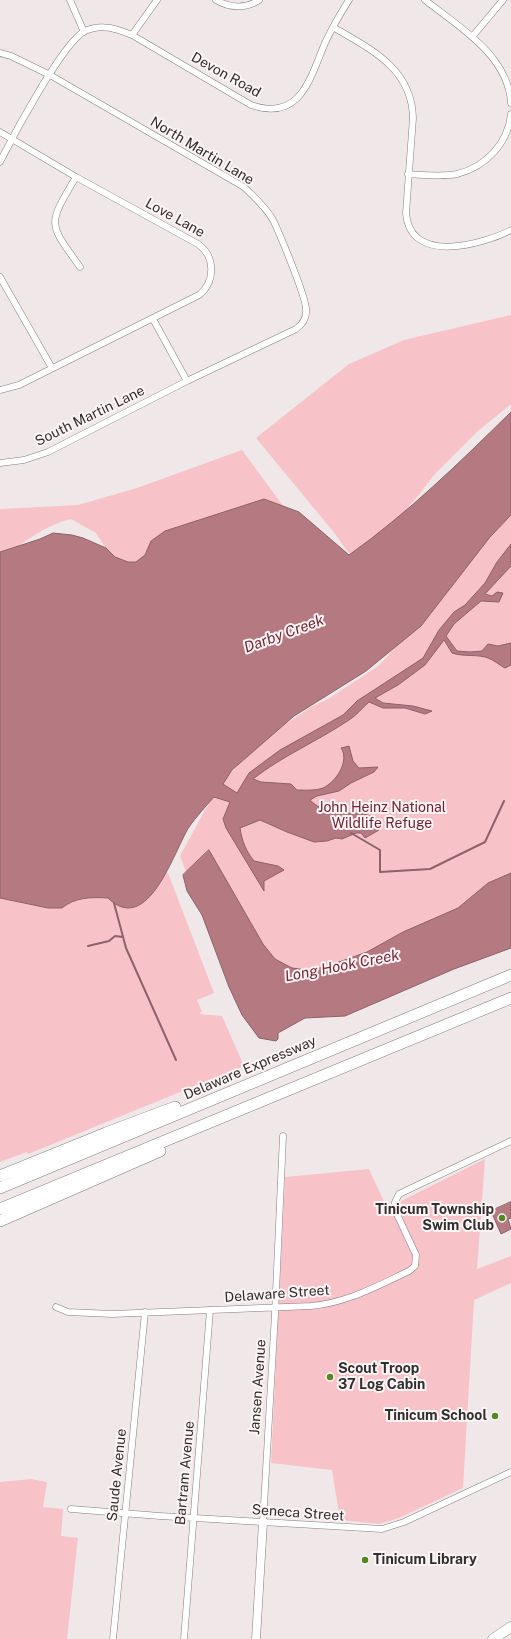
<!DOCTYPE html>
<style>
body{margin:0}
canvas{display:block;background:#efe7e8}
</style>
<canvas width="511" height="1639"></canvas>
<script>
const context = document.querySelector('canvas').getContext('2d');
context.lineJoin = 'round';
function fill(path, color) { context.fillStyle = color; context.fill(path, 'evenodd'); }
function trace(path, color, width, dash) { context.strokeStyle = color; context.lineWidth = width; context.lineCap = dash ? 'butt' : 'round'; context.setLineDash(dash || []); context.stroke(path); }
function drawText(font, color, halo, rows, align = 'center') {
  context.font = font + ' "Public Sans",sans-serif'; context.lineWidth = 4; context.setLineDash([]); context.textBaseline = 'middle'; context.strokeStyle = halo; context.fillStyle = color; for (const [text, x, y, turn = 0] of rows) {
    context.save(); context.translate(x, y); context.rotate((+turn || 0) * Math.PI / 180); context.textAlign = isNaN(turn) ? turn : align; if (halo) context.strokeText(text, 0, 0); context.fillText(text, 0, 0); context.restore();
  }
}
fill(new Path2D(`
 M511 315V404L478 431 434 475 417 497 396 521 356 558 347 551 336 535 256 438 349 364 404 340Z
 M242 450 337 579 122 574 96 533 71 519C44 525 23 544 0 558V509L78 505 137 488Z
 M511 511V906L321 975 223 966 180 856 205 810 227 777 266 737 311 707 328 699 378 666 387 657Z
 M0 862 163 875 168 873 214 993 197 1000 202 1011 199 1014 222 1016 244 1066 28 1154 27 1152 0 1162Z
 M485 1159 477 1269 511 1256V1283L474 1300 463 1488 399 1518 379 1524 340 1520 332 1470 271 1463 285 1177 369 1169 387 1208Z
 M31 1479 47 1482 43 1507 63 1509 61 1536 78 1538 67 1639H0V1482Z`), '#f7c3c9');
const water = new Path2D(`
 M511 412V515L490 537 421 626 366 671 294 716 232 770 223 784 237 793 249 773 280 750 343 715 357 701 423 658 439 630 454 612 465 605 485 583 497 562 511 544V566L485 594 492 596 497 592 503 593 499 602 481 601 454 624 446 636 457 651 470 652 482 651 488 644 498 646 511 643V665L505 668C499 665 494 660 488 658 479 654 463 657 452 653L444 640 425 665 398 685 375 698 383 703 413 706 432 711 425 714 405 708H383L369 702C363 707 357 715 349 720 318 741 282 756 253 779L261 782 291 784 297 790C304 790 315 791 323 788 336 782 350 761 341 748L349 746 353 761 359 768 378 767 374 772 351 783 339 791 317 796 310 800C329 818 342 811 364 814 369 815 375 818 379 820V830L365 838 361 833H356L342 839 336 838 327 841 314 842 287 832 260 820 240 828C242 841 246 851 254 861L278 866 284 870 264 881V891L226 828 223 819 230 802 214 797C206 806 196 817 189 827 174 851 148 937 108 898 92 897 75 897 62 908H48L0 898V552L40 539 53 533 72 535 83 538 106 548 115 557 128 562H136L145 555 151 541 165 531 264 499 299 512 349 555C408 513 459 463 511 412Z
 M209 850 263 944 275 959 292 968 306 970 325 967 367 952 403 932 458 908 488 883 511 873V948L454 969 345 1016 305 1018 278 1033V1039L276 1041 259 1038 242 1015 229 987 202 915 187 891 183 875Z
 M511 1202V1218L508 1219 511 1229 501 1234 491 1211Z`);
fill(water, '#b57981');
trace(water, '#8d6268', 1);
trace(new Path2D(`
 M351 833 380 850V872L430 869 485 842 504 801
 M114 903 126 948 176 1060
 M88 946 109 941 115 936 123 937`), '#8d6268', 2);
const minor = new Path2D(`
 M70 0 84 32
 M216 0C229 8 246 9 259 0
 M425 0C459 27 508 55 511 103
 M333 27C370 49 412 68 413 118L406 213C410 265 482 245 511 230
 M132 35 157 0
 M472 37 503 0
 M0 53 11 56 50 75 244 187C254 197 266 207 273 220 279 232 306 297 306 309 307 318 303 324 296 329L187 381 48 452 24 460 0 463
 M0 132 76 177 198 244C216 257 215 282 199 295L19 385 0 390
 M0 162C13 136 63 42 85 31 102 23 117 29 132 35L251 105C301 122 310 78 325 43 332 28 340 14 349 0
 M408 174C424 175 442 177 457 174 486 167 508 143 511 114
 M76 177C47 226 48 222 80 267
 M0 277 52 368
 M153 319 187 381
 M56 1307 68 1312 112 1314 311 1306C347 1303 377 1286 409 1271L415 1266 416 1255 395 1210V1202L399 1194 511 1141
 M71 1509 160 1516 382 1529 404 1522 511 1472
 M263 1522 275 1314 283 1136
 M113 1639 145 1312
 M184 1639 210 1310`);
const tertiary = new Path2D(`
 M256 1639 263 1522`);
const primary = new Path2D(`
 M493 1639 511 1627`);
const motorway = new Path2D(`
 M0 1176 106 1133 175 1107
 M0 1188 511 975
 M0 1209 511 998
 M0 1221 160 1151`);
trace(minor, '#847c7d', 7);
trace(tertiary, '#847c7d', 9);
trace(primary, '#847c7d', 11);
trace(motorway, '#847c7d', 12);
trace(minor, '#fff', 6);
trace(tertiary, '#fff', 8);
trace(primary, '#fff', 10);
trace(motorway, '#fff', 11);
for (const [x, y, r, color] of [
 [502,1218,4,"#548921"],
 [330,1377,4,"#548921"],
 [495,1416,4,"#548921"],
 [365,1560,4,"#548921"]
]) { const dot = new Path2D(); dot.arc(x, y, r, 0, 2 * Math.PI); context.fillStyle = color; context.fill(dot); trace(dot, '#fdf4f5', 1.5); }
drawText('14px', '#312e2e', '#fdf4f5', [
 ["Devon Road",226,75,29],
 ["North Martin Lane",202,151,31],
 ["Love Lane",175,218,29],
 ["South Martin Lane",90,416,-26],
 ["Delaware Expressway",250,1068,-23],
 ["Delaware Street",277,1294,-4],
 ["Jansen Avenue",258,1387,-86],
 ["Bartram Avenue",185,1473,-85],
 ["Saude Avenue",117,1475,-84],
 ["Seneca Street",298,1513,4]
]);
drawText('14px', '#6e2434', '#fdf4f5', [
 ["John Heinz National",382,808],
 ["Wildlife Refuge",382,824]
]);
drawText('bold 14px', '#312e2e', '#fdf4f5', [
 ["Tinicum Township",494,1210],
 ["Swim Club",494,1226],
 ["Scout Troop",338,1369,"left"],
 ["37 Log Cabin",338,1385,"left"],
 ["Tinicum School",487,1416],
 ["Tinicum Library",373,1560,"left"]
], 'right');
drawText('italic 15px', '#722837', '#fdf4f5', [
 ["Darby Creek",284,634,-20],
 ["Long Hook Creek",342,966,-11]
]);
</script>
